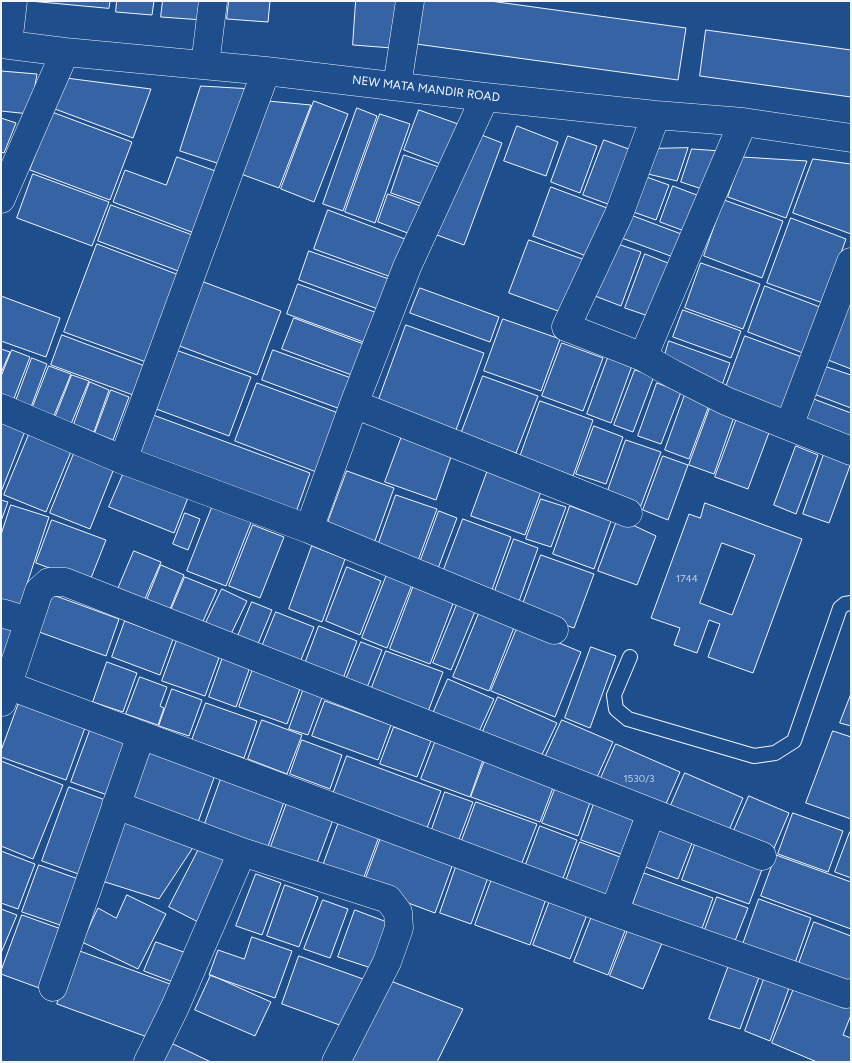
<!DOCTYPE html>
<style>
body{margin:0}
#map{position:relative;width:852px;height:1063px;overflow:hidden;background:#1f4e8c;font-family:Figtree,sans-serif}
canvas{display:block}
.frame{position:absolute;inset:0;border:2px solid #f2f6ff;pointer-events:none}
</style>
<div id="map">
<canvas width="852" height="1063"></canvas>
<div class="frame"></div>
</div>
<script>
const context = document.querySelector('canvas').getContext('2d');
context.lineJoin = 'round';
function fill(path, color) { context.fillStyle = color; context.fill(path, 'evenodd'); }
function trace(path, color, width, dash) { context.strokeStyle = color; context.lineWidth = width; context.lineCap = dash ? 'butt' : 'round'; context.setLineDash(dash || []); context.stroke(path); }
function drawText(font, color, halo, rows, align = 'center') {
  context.font = font + ' Figtree,sans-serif'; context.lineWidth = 4; context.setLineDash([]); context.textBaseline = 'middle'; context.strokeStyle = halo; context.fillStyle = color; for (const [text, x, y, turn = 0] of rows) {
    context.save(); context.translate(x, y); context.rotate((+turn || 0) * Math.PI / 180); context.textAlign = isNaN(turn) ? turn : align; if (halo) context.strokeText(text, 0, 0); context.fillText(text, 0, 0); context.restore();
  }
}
const building = new Path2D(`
 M30 1H110L109 8Z
 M117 1H154L152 15 116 12Z
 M163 1H205L203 20 161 17Z
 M229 1H270L268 22 227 19Z
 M356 1H396L392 48 353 45Z
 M422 1H490L686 28 678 80 416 44Z
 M706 30 851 50V97L700 76Z
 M1 71 37 74 30 114 1 111Z
 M66 78 151 89 133 138 55 109Z
 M201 86 253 89 226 166 180 151Z
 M268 101 311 105 279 188 241 174Z
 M314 101 348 114 314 202 281 189Z
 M357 108 377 116 343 211 323 204Z
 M419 110 458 124 443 165 404 150Z
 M52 112 132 142 110 200 30 170Z
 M380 114 410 124 375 223 345 212Z
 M1 118 16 123 4 153 1 152Z
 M517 126 558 142 546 176 504 161Z
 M474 132 502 143 464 245 437 235Z
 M568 136 597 146 580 193 551 182Z
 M604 140 637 152 616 207 583 195Z
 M688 148 677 181 640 172 645 149Z
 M692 149 721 151 705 190 681 182Z
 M404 155 439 167 426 205 391 193Z
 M177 157 218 172 194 233 113 202 125 170 166 185Z
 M742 157 807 161 786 218 728 197Z
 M813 159 851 164V234L793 213Z
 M33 174 109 202 92 246 17 218Z
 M638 174 669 185 656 220 625 209Z
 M673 186 702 197 690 233 660 222Z
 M551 187 615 211 597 260 533 236Z
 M388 194 423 207 413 235 378 222Z
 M724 200 783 221 762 278 704 256Z
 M111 205 195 236 181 272 98 241Z
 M328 210 405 239 391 277 314 249Z
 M628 214 684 235 676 258 619 237Z
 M791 218 846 239 823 303 767 283Z
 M529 240 588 261 569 315 509 293Z
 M615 243 641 252 621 306 595 296Z
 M97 244 179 275 146 362 64 332Z
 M309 251 389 279 378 309 299 280Z
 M645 254 673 265 654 318 625 308Z
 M701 263 760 284 743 329 685 308Z
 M201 281 281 311 257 375 177 345Z
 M298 284 380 314 369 344 287 314Z
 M765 286 820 307 803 353 748 332Z
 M420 288 499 317 490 342 410 313Z
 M1 296 60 318 46 357 1 341Z
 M848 304H851V369L828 360Z
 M683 310 741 331 731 358 673 337Z
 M294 318 369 346 357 377 282 349Z
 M503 319 560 339 541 391 484 371Z
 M406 325 484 353 456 430 378 402Z
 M62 335 145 366 133 395 51 365Z
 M745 336 802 357 781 412 724 392Z
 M669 341 730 363 719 393 662 365Z
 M562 343 603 358 583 411 542 396Z
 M1 349 10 352 1 373Z
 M173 349 251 377 229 436 151 407Z
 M12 350 30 357 13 401 1 397V377Z
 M273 350 354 379 343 410 262 380Z
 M609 355 633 363 611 423 587 414Z
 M32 358 47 364 31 407 16 401Z
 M49 366 71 374 53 418 32 409Z
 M824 366 851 375V408L814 394Z
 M635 370 654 376 633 432 614 425Z
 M72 375 89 381 71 424 55 418Z
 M483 376 538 396 516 453 461 434Z
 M90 382 109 390 94 432 74 424Z
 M257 383 341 414 319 473 235 441Z
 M657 383 681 392 661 444 638 436Z
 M111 390 129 397 113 440 95 433Z
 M686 392 711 400 689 459 665 450Z
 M811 398 851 413V441L802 424Z
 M540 401 593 420 573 476 520 457Z
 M710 408 734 417 714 474 689 465Z
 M145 412 310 473 296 512 131 452Z
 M1 417 27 426 1 492Z
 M737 418 770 430 748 489 715 477Z
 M594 426 623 437 606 484 576 474Z
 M30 432 72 449 46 512 4 495Z
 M402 436 452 454 436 500 385 482Z
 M626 440 661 452 640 508 606 496Z
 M796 446 818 455 796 514 774 505Z
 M75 451 115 466 90 529 50 513Z
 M824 454 851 463 829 523 803 514Z
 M663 456 688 465 668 520 643 510Z
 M489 467 543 486 525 535 471 516Z
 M125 470 189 495 174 533 109 507Z
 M347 471 394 488 372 549 324 533Z
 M396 495 437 509 416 566 376 551Z
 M541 499 566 507 551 547 526 539Z
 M1 500 8 502 1 521Z
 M705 503 802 539 753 673 708 657 720 624 709 620 697 653 674 645 680 628 651 618 689 514 700 518ZM722 543 755 555 732 615 700 603Z
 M11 505 49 517 20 605 1 599V535Z
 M213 505 252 520 226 586 187 571Z
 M570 506 611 521 594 569 553 554Z
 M439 511 457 518 437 571 419 565Z
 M185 513 200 519 188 550 173 544Z
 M618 518 656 536 637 585 598 571Z
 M463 519 511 537 489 598 440 580Z
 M52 520 106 540 89 583 36 563Z
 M253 525 284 537 260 598 229 586Z
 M514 539 538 548 517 607 492 599Z
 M312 546 345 559 322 622 289 609Z
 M134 551 161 562 144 601 118 589Z
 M541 555 594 574 574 628 521 609Z
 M161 565 184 575 168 614 145 605Z
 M347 567 381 581 360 635 326 621Z
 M388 572 413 582 387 648 362 638Z
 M185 577 217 590 200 628 169 615Z
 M414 585 454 601 430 664 390 649Z
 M222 589 247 601 229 638 204 627Z
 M53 595 119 619 106 656 39 632Z
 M252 602 272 610 255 651 235 643Z
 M458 602 476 609 451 670 433 663Z
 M480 611 515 625 489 691 453 677Z
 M276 612 314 627 297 670 259 654Z
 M125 621 173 639 160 675 112 657Z
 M1 623 15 627 1 669Z
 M319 626 357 641 341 684 303 669Z
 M518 626 581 652 555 717 491 691Z
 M177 640 220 655 205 696 162 681Z
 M361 642 382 650 364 695 343 687Z
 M591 647 616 656 590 728 565 718Z
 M386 651 443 672 426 717 369 695Z
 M223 657 250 667 236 707 209 697Z
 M107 662 137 673 123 712 93 702Z
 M253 669 301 686 287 724 239 707Z
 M140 677 167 687 160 706 164 708 158 725 126 714Z
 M448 679 494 699 476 738 431 718Z
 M304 688 323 695 308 735 289 729Z
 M172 689 202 700 189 736 159 726Z
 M851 694V726L840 723Z
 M498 697 557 723 538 763 480 738Z
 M20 700 86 725 66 780 1 757V751Z
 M325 701 391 725 378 760 312 736Z
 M206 703 257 721 244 758 192 740Z
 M262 720 302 735 287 774 248 759Z
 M562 720 613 742 594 784 543 762Z
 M92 725 134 740 113 797 71 782Z
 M394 727 431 741 417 777 380 764Z
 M833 731 851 737V819L806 803Z
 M302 740 342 755 330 789 290 774Z
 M436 740 484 757 470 797 421 779Z
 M616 744 680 772 661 815 597 787Z
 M150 751 215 775 197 825 132 802Z
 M347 756 441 791 427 828 333 794Z
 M485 760 554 785 540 822 471 797Z
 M1 761 63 785 33 859 1 846Z
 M685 773 743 798 726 837 668 812Z
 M222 776 285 799 266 852 203 829Z
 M557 784 592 797 578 836 542 823Z
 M69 787 111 802 84 876 42 861Z
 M445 792 473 802 458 842 431 832Z
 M749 796 789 813 772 853 732 835Z
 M288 800 334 817 315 868 269 852Z
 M595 801 635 816 621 854 581 840Z
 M476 802 537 824 521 865 461 843Z
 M793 813 843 831 828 872 778 854Z
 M340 819 380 834 361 885 321 871Z
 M124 821 194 846 159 899 102 881Z
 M658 825 694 838 678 879 643 866Z
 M540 826 577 840 562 881 525 867Z
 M850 832H851V878L835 872Z
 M382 835 454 861 435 913 363 886Z
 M697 839 764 864 749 904 682 880Z
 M580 842 620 857 606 896 566 881Z
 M201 845 229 859 204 925 169 907Z
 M1 851 35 864 18 909 1 903Z
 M776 855 851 882V929L761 896Z
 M457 864 489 875 471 924 440 913Z
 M39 865 84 881 66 927 22 912Z
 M644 873 713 898 700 934 631 909Z
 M256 874 281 883 262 935 236 926Z
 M493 876 547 896 530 945 475 925Z
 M285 885 318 897 299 947 267 936Z
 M127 895 166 914 138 969 82 942 98 908 116 918Z
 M717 897 748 908 733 946 703 935Z
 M551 898 588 912 570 959 533 945Z
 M759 899 811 918 795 963 743 944Z
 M323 900 348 909 330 958 304 949Z
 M1 909 17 915 1 953Z
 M355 910 387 922 371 968 338 957Z
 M22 915 64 930 42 989 1 974V971Z
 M592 916 626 928 608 975 574 962Z
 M814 922 851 936V985L798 966Z
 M628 930 662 943 643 989 610 976Z
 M252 937 292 951 275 998 209 975 218 950 244 959Z
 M156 942 189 954 178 984 144 971Z
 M77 950 170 984 150 1038 57 1004Z
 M299 956 363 979 345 1027 282 1004Z
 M729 965 759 977 740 1029 709 1019Z
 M211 975 271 1002 255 1036 195 1010Z
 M764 979 789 988 770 1041 745 1031Z
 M388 980 463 1009 437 1062H344Z
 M795 986 851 1008V1015L843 1035 851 1038V1062H817L772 1043Z
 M171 1043 211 1062H162Z`);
fill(building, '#3563a3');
trace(building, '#f2f6ff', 1);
const lane = new Path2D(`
 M630 657 614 695 616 709 628 719 754 756 775 753 794 741 840 608 845 604 851 603`);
const street = new Path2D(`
 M1 44 65 52 266 71 485 97 656 115 743 122 851 138
 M8 44 13 1
 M205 65 213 1
 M397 86 410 1
 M656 115 619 214 566 327 643 357 673 374 726 401 851 451
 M1 199 65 52
 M643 357 743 122
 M354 404 628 513
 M1 408 123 460 309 529 554 630
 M789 426 851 262
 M123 460 266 71
 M309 529 354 404 407 267 485 97
 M1 613 28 621
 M7 685 614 912 846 994 851 993
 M2 702 39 591 49 582H65L762 856
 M116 805 242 852 388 899 398 912 399 928 387 962 336 1062
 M614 912 651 813
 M53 987 141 735
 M148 1062 175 1007 242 852`);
trace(lane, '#f2f6ff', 16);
trace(street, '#f2f6ff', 29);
trace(lane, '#1f4e8c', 14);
trace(street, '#1f4e8c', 28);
drawText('10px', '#c3d1e8', null, [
 ["1744",687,579],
 ["1530/3",639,779]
]);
drawText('12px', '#f2f6ff', '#1f4e8c', [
 ["NEW MATA MANDIR ROAD",426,89,7]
]);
</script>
